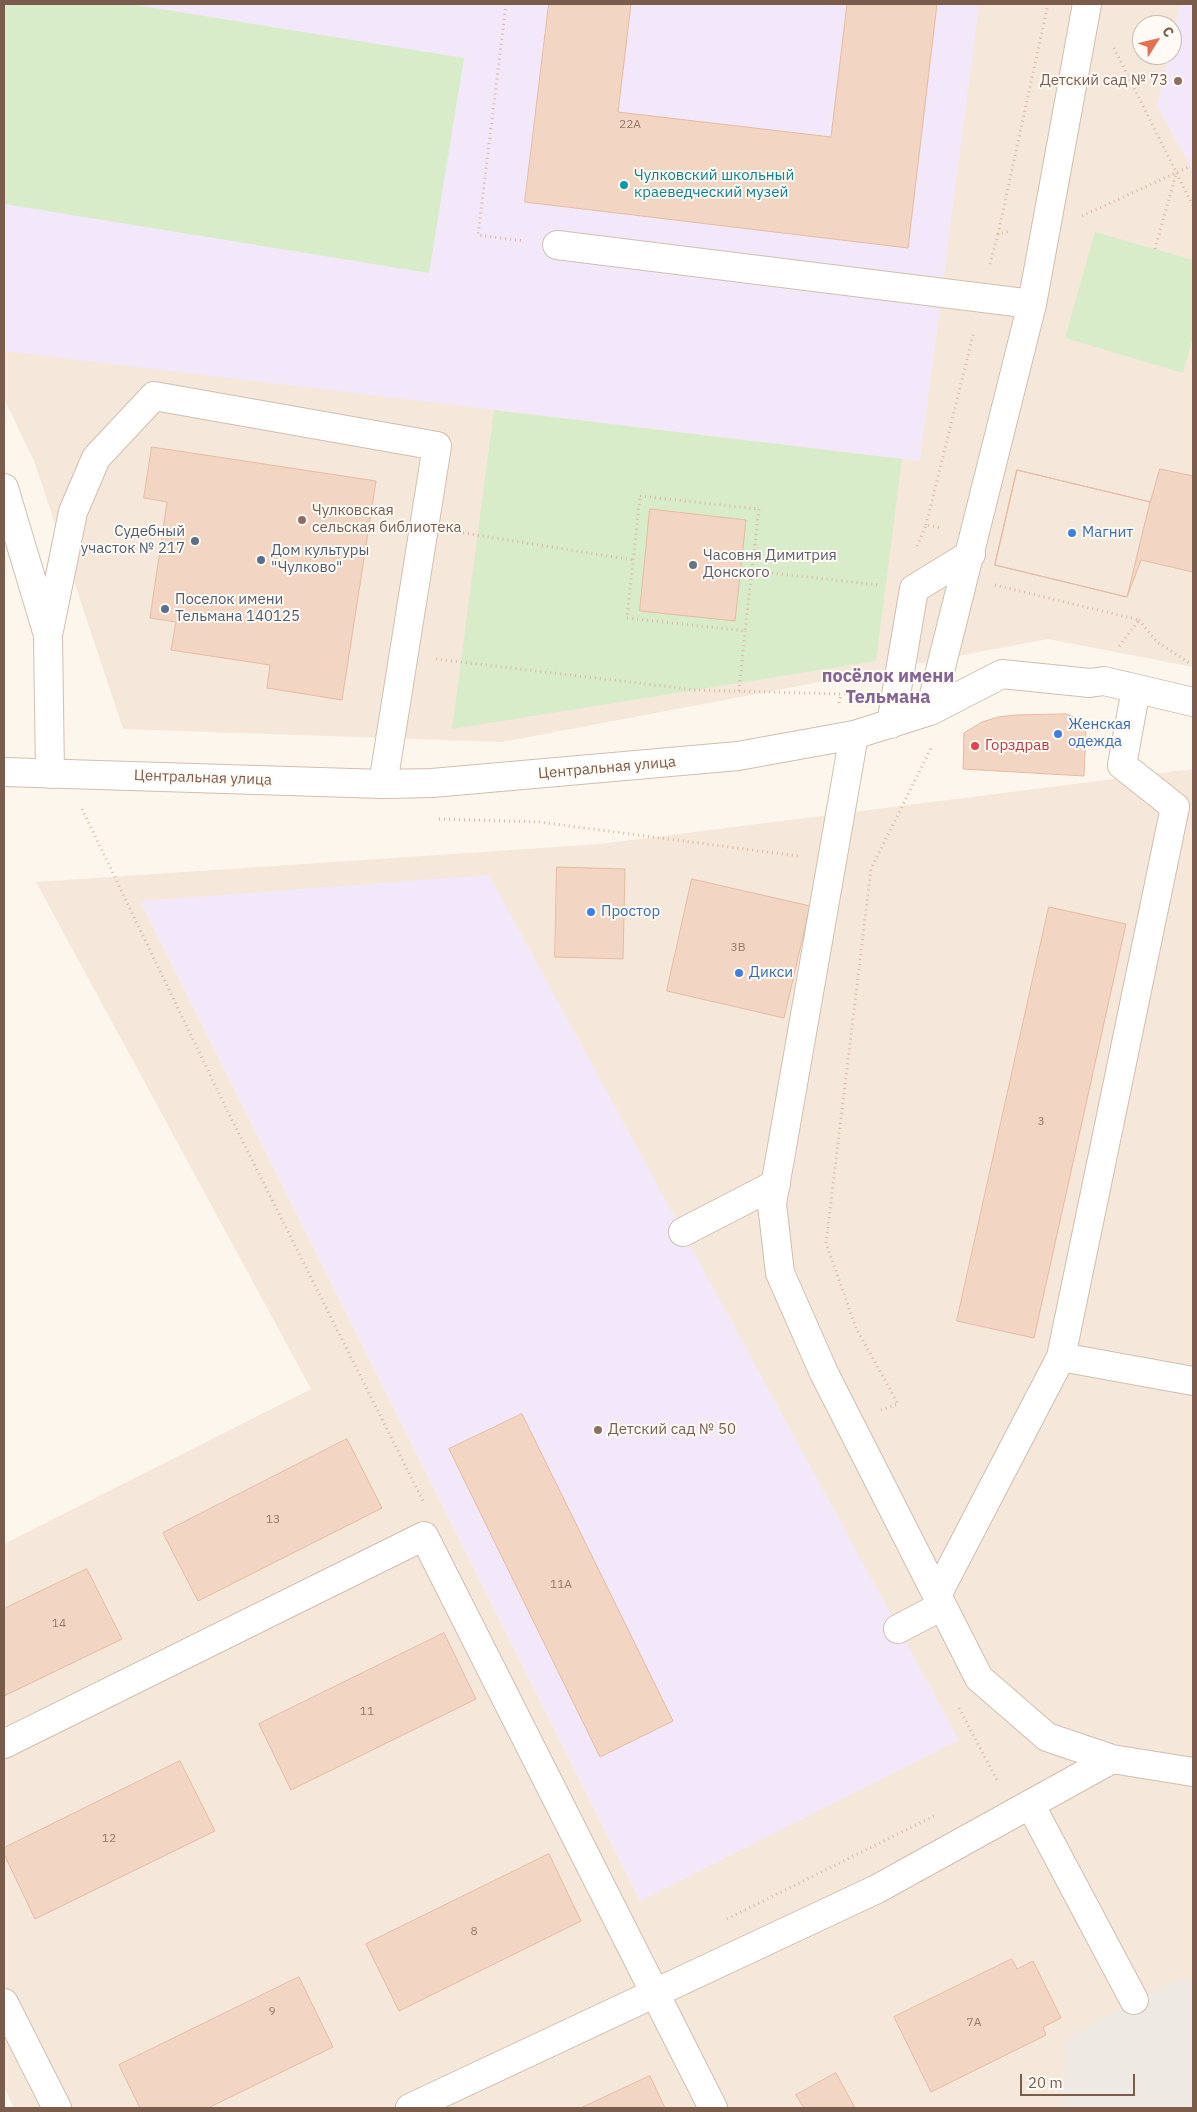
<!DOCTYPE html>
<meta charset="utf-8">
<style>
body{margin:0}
#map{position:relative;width:1197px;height:2112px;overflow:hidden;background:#fdf6ec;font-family:"IBM Plex Sans",sans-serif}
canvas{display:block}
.frame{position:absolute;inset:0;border:5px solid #7a5c4d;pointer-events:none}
.north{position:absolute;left:1132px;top:15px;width:50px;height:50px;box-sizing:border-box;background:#fffaf3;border:1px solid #cabbb1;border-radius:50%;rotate:54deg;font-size:14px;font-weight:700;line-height:20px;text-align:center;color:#7a5c4d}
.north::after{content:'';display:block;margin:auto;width:18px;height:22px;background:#e76f51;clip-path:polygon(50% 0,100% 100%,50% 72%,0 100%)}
.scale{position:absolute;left:1020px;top:2074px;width:115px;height:22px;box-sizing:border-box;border:2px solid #7a5c4d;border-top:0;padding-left:6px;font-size:15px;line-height:18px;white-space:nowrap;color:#7a5c4d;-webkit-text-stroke:4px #fffaf3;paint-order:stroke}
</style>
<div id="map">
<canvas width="1197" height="2112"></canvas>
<div class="frame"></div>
<div class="north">С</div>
<div class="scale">20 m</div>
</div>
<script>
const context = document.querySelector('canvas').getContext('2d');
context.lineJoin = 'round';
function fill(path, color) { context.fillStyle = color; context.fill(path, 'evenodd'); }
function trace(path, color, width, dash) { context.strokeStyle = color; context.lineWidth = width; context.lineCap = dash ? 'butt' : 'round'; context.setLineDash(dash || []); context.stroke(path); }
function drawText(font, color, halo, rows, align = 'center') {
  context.font = font + ' "IBM Plex Sans",sans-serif'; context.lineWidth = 4; context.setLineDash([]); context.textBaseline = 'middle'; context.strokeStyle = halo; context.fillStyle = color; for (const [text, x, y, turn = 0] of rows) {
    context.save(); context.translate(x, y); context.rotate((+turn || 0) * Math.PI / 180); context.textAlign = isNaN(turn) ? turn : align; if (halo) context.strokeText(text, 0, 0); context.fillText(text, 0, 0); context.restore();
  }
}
fill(new Path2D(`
 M4 4H1193V667L1048 639 502 742 123 729 34 461 4 399ZM1142 25H1172V55H1142Z
 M1193 769V2108H14L4 2088V1544L311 1389 36 882 600 844Z`), '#f5e8da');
fill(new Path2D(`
 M1182 1979 1193 1982V2108H1062L1066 2039 1135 2000Z`), '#efe9e4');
fill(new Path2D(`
 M4 4H979L920 461 4 351Z
 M1180 4H1193V171L1157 106 1169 55H1172V41Z
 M489 875 959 1740 640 1901 140 901Z`), '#f3e8fa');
fill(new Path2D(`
 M4 4H130L464 58 429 273 4 204Z
 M1095 232 1193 260V337L1183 373 1065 338Z
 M494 410 902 459 876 661 452 729Z`), '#d8ecc9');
const building = new Path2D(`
 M549 4H631L618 112 831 137 847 4H937L908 248 525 202Z
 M152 447 376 481 342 700 267 688 270 665 171 650 176 622 150 618 167 502 144 498Z
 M1160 469 1193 476V572L1141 560 1127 597 995 565 1017 470 1150 502Z
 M1017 470 1150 502 1127 597 995 565Z
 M650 509 746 520 735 621 640 611Z
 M1066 714 1083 721 1086 732 1084 776 963 769 964 733 982 722 998 717 1016 715Z
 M557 867 625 869 623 959 555 957Z
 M692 879 810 906 784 1018 667 991Z
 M1049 907 1126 924 1034 1338 957 1321Z
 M522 1414 673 1721 600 1757 449 1449Z
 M347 1439 382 1508 198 1601 163 1533Z
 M87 1569 122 1639 4 1696V1609Z
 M444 1633 476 1699 291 1790 259 1724Z
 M180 1761 215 1831 35 1919 4 1854V1848Z
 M549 1854 581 1921 399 2011 366 1944Z
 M1012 1959 1017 1969 1033 1961 1061 2018 1043 2027 1046 2035 931 2092 894 2017Z
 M299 1977 333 2047 208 2108H140L119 2065Z
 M836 2073 855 2108H804L796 2095Z
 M650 2076 665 2108H581Z`);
fill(building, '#f3d5c3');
trace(building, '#e6bba3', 1);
const minor = new Path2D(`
 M557 245 1032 304
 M4 488 48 635 50 774
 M48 635 73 512 96 458 154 396 437 446 383 784
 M930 711 1032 304 1087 4
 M891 724 914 589 971 554
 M854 735 772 1204 780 1273 824 1373 979 1678 1047 1737 1112 1759 1193 1772
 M4 772 383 784 432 783 738 756 854 735 930 711 1002 674 1090 683 1104 681 1193 702
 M683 1232 776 1184
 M1061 1357 1175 807 1122 765 1136 689
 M937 1595 1061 1357 1193 1381
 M898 1629 942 1606
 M4 1744 424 1536 713 2108
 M1030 1804 1134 2000
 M4 2003 57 2108
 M410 2108 877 1889 1112 1759`);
trace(minor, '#d1beb0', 30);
trace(new Path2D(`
 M506 4 478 235 524 241
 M1114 48 1193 206
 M1082 216 1191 166
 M998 234 1048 4
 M1155 249 1176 174
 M990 264 998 234 1010 231
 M640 496 759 509 745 631 627 618Z
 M926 525 974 331
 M458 532 633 560
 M917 546 926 525 942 528
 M752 571 880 585
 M995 585 1139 620 1117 649
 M1139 620 1157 642 1191 664
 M436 659 696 690 841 694 862 692
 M739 691 745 631
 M839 703 841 694
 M82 809 226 1108 424 1503
 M439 819 539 822 798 856
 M881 1410 898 1404 856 1328 826 1243 871 869 932 746
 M959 1708 998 1782
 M727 1919 936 1815`), '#d9b8a5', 3, [1, 4]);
trace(minor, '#fff', 28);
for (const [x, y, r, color] of [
 [1178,81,5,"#8d6e63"],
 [624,185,5,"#0f9aa8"],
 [302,520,5,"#8d6e63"],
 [1072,533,5,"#3f7fe0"],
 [195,541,5,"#5c6f8a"],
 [261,560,5,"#5c6f8a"],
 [693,565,5,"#6b7280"],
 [165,609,5,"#5c6f8a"],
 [1058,734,5,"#3f7fe0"],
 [975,746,5,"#e0444e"],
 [591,912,5,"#3f7fe0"],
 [739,973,5,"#3f7fe0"],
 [598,1430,5,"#8d6e63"]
]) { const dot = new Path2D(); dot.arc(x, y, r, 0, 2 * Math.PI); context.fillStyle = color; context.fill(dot); trace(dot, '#fffaf3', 2); }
drawText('12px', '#987a6a', null, [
 ["22А",630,125],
 ["3В",738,948],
 ["3",1041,1122],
 ["13",273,1520],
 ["11А",561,1585],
 ["14",59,1624],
 ["11",367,1712],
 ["12",109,1839],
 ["8",474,1932],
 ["9",272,2012],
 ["7А",974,2023]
]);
drawText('15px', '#785e54', '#fffaf3', [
 ["Детский сад № 73",1168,81,"right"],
 ["Чулковская",312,511],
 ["сельская библиотека",312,528],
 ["Детский сад № 50",608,1430]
], 'left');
drawText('15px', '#0d838f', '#fffaf3', [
 ["Чулковский школьный",634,176],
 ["краеведческий музей",634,193]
], 'left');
drawText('15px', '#4e5e75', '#fffaf3', [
 ["Судебный",185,532,"right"],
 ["участок № 217",185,549,"right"],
 ["Дом культуры",271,551],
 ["\"Чулково\"",271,568],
 ["Поселок имени",175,600],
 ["Тельмана 140125",175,617]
], 'left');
drawText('15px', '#366cbe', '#fffaf3', [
 ["Магнит",1082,533],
 ["Женская",1068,725],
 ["одежда",1068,742],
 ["Простор",601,912],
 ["Дикси",749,973]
], 'left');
drawText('15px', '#5b616d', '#fffaf3', [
 ["Часовня Димитрия",703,556],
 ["Донского",703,573]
], 'left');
drawText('15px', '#be3a42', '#fffaf3', [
 ["Горздрав",985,746]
], 'left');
drawText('15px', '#7a5c4d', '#fffaf3', [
 ["Центральная улица",607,768,-5],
 ["Центральная улица",203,778,2]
]);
drawText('bold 18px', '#846695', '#fffaf3', [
 ["посёлок имени",888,677],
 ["Тельмана",888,698]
]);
</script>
